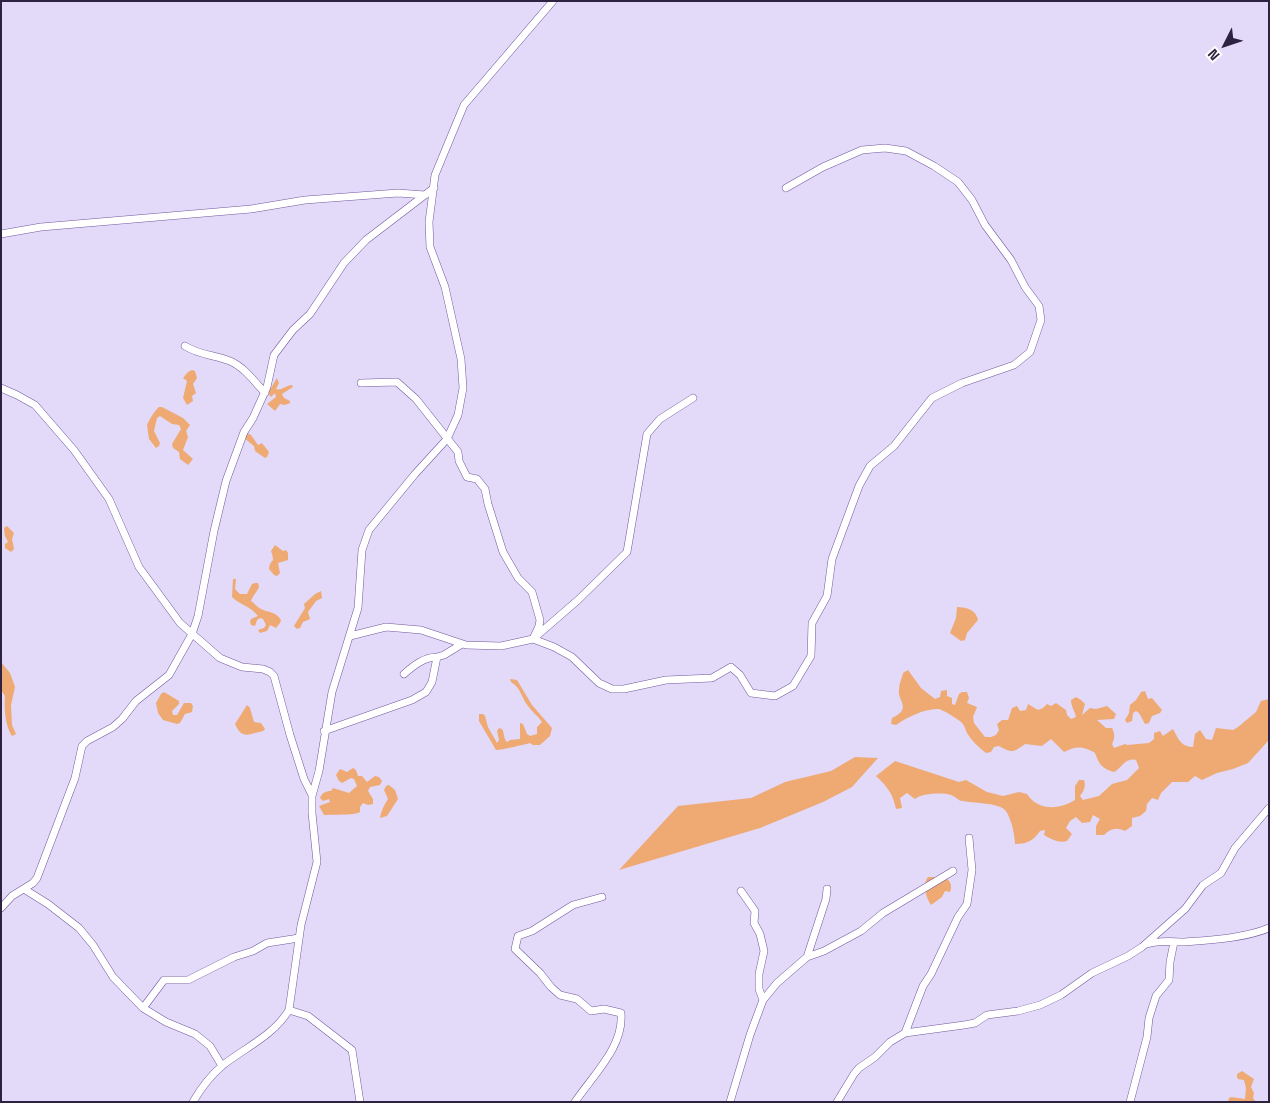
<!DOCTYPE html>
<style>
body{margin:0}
#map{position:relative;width:1270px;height:1103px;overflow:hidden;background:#e3d9f9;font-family:"Space Grotesk",sans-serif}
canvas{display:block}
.frame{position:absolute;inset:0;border:2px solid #2d2240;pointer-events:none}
.north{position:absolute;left:1200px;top:20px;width:50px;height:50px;-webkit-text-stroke:4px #fff;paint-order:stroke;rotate:229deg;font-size:14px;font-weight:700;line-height:20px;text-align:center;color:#2d2240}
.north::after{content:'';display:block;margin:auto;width:18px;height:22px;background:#2d2240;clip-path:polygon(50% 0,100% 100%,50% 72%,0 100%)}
</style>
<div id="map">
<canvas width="1270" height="1103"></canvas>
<div class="frame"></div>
<div class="north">N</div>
</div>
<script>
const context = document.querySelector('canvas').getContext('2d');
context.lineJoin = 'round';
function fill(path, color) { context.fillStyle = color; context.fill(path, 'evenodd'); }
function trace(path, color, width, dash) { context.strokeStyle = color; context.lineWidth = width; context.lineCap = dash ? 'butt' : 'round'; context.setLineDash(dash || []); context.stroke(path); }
fill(new Path2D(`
 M192 370 195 371 197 378 193 384 196 393 192 396 193 401 187 405 183 398 187 381 183 378 188 372Z
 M277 378 279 383 276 389C282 391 286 385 292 385L293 387 282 394 284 398 290 401V403L285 405 280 404 275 411 267 404 276 397 275 393 271 397 268 393Z
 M159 407H162L183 418 190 425 186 431 188 437 183 450 193 459 188 465 180 459 179 452 173 448 172 444 181 429 179 425 172 424 160 416 157 418 154 431 160 443 159 446 156 448 149 439 147 425C149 420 155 410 159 407Z
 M246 432 251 435 258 445 262 443 269 452 267 457 265 458 255 451 254 446 244 438Z
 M7 526 14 533 12 539 14 549 11 552 5 548V544L8 542 5 536 4 528Z
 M275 545 283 551 286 550 288 553V560L278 563 280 573 277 576 274 575 269 569C270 557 276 566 271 551Z
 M233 579H236L235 589 240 594H247L252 584 255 583H258L259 587C257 592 253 595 251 601 254 603 257 607 261 609 269 613 275 611 281 620L280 623 276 628 270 625 267 631 260 633 258 630 264 628 266 625 263 619 260 618 257 620 255 626 251 625 250 622 251 619 258 616C249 605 240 605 232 597Z
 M321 591 322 598 316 601 308 612 310 619 303 622 300 628 297 629 294 626 305 608 304 604 315 594Z
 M957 607C967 607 976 610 978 620L967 633 965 640 961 641 950 633 956 618Z
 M1 662 10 673 15 687 11 705 12 725 16 734 12 736C5 726 4 708 5 696L1 690Z
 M908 670 921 688 935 699 940 697 941 691 947 690V696L952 698V704L955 705 959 694 962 692H967L969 698 967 703 977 707 973 717 974 723 985 737H991L996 735 999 730 997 724 1002 720H1008L1012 708 1017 706 1020 711 1026 710 1028 704 1038 710 1043 708 1047 704 1051 706 1056 703 1066 710 1067 715 1071 719 1076 717C1075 711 1071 707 1071 700L1076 697 1081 700 1085 704 1082 715 1090 708 1096 709 1107 706 1116 714 1114 719 1097 720 1106 728H1112C1115 734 1115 738 1112 744L1114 748 1125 744 1127 745 1149 743 1154 739V733L1160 731 1163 736 1173 729C1178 738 1181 747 1193 747L1195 734 1200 730 1206 739 1212 740 1216 728 1233 730 1238 727 1256 712 1261 701 1269 699V740L1248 763 1233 769 1217 773 1202 780 1195 776 1188 782H1172L1161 793 1158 800 1152 798 1147 804 1146 811 1140 816 1132 818V826L1125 831C1116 827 1111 828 1104 835H1096V826L1100 819 1093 815 1090 822 1082 823 1076 817 1070 821 1066 828 1072 834 1067 841C1058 843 1053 840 1044 835L1045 830 1040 831C1033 841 1027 844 1015 844 1015 835 1011 817 1005 810 999 803 973 803 963 801 958 801 958 798 953 796 946 792 922 793 915 799L907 793 900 798 902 808 896 809C893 794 887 786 876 776L895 761 959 782 966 780 987 792 1003 796 1019 792 1027 794C1038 811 1059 810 1075 800V786L1079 780H1084C1086 786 1084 791 1080 796L1083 800 1099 796 1112 784 1127 780 1139 768 1136 760C1125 757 1122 768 1114 772 1102 769 1099 764 1095 753 1082 746 1077 746 1064 752L1051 739 1042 746 1025 744C1013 753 1012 753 999 746L994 747 991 752 986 753C978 747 972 741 967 733 965 729 965 726 962 723 960 720 943 710 939 709 926 708 907 717 896 725L891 724 892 718C913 708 897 701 899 690 899 684 902 678 903 673Z
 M510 679 517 680 532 705 552 728 550 736 540 745H533L530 743C522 745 502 750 496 750L479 721V714H483L485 716 488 727 497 743 499 740 497 731 499 728 502 729C505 734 503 738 507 742L510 740 520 739V723L523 724 527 734 530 736 537 734V727L542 722C538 716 532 712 528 706 521 697 521 688 511 682Z
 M1145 691 1148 699 1152 698 1162 710 1160 713 1152 716 1149 723 1145 724 1139 713 1136 711 1133 713 1132 721 1127 723 1125 720 1129 713 1130 705 1136 700 1141 692Z
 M164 692 179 701V704L172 711 173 715H177L184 703H191L193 706 192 712 185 714 180 723 177 724 163 720 158 713 156 703 161 694Z
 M247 705 250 708 254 722 261 723 265 729 263 731C249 734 242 740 235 724Z
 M855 757 878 758 852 787 823 802 760 828 619 870 678 806 751 798 785 782 831 771Z
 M353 768 356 770 358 776H362L367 782 375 776 379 777 382 781 380 785 370 787 368 791 373 799V804L368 805 363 803 360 807V812C353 816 333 814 324 815L319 806 330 802 329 799 323 801 320 798C322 793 325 791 331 791L333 788 349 793 357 786 354 779 351 778 342 783 339 781 336 775 340 769 347 772Z
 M389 785 395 790 398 799 387 816 380 818C381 811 384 805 388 799L384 790 386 786Z
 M928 877H934L937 885 942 880 947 879C951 882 952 887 950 892L945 891 942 897 931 905C926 898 922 884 928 877Z
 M1242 1071 1254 1079 1251 1087 1254 1093 1253 1098 1256 1102H1228L1229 1098 1231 1097 1245 1099 1246 1088 1244 1080 1238 1079 1237 1077V1074Z`), '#eeaa72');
const street = new Path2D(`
 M1 234 41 227 251 209 305 200 398 193 425 195
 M185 346C199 355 215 355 230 361 244 367 254 381 265 393
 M361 383 397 382 416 399 458 452 459 461 467 477 477 479 485 489 488 504 503 552 518 578 532 592 540 620 539 626 533 639 554 647 572 657 599 683 612 689H624L666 680 712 678 731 667 740 675 751 693 775 696 793 686 811 656 812 623 827 596 832 559 859 486 870 466 894 446 932 398 962 383 1014 365 1030 352 1041 320 1039 306 1025 287 1011 260 985 225 972 200 958 182 934 166 906 151 885 148 862 150 823 167 786 188
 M1 388 17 395 35 405 74 450 109 499 139 567 180 623 220 658 242 667 263 669 270 672 274 676 290 735 304 779 312 795
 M350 636 386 627 421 630 466 645 501 646 533 639 578 600 627 552 647 434 660 419 693 398
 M404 674C413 666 424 657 437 657
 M324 731 412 700 426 692 432 682 437 657 444 655 462 644
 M24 889 48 904 79 928 93 945 113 977 143 1008 166 1022 195 1034 210 1046 222 1066
 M741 891 755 911 754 923 760 934 764 951 759 974V989L763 1000
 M1 908 12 896 33 883 37 878 75 778 82 746 87 741 113 727 122 719 136 701 169 675 192 634 198 616 214 531 226 481 244 432 253 418 267 387 274 355 293 330 310 314 344 263 366 240 434 188
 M1147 944C1160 940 1172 942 1185 942 1211 940 1245 938 1269 928
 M807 957 824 951 861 931 883 913 953 871
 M143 1008 164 980H188L234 957 253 951 267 943 299 938
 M289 1010 308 1016 352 1050 360 1102
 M905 1033 923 986 931 974 958 917 967 904 972 870 969 838
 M193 1102C201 1088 211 1075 223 1065 246 1047 273 1036 289 1010L301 925 317 862 312 813V796L319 771 332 692 358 608 362 550 369 530 415 474 447 439 458 415 463 388 461 359 445 287 430 247 429 222 435 175 464 105 553 1
 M575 1102C593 1075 624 1047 621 1013L604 1009 591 1011 577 999 560 995 551 987 540 973 515 949 518 936 532 931 573 905 602 897
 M730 1102 750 1035 763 1000 777 983 807 957 826 899 827 889
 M837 1102 854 1074 859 1068 875 1057 890 1042 905 1033 964 1025 975 1023 987 1015 1018 1011 1040 1005 1061 995 1092 973 1128 956 1142 947 1185 909 1203 885 1221 873 1235 848 1269 808
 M1130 1102 1147 1037 1149 1018 1156 996 1169 980 1170 962 1174 942`);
trace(street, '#71589d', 8);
trace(street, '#fff', 7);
</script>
